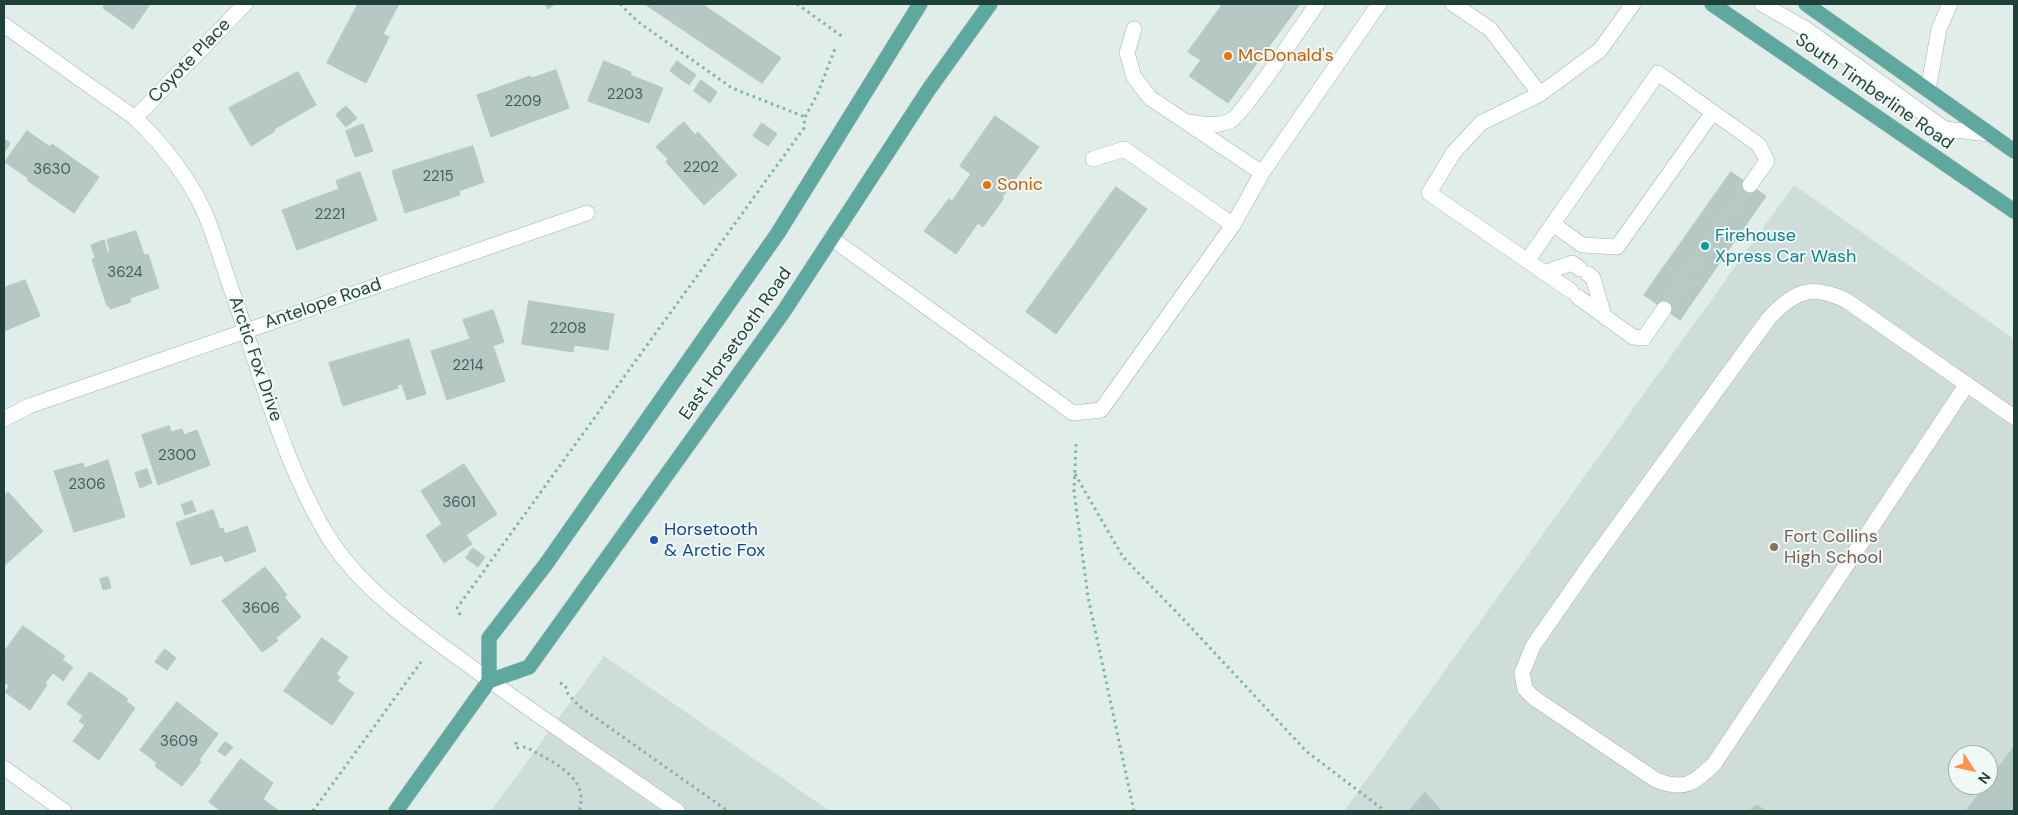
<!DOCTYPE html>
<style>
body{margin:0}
#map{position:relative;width:2018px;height:815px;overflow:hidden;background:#e0ede9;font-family:"DM Sans",sans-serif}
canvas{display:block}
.frame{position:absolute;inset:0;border:5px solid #1f3f3b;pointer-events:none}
.north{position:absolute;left:1948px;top:745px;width:50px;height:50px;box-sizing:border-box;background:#f1f9f6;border:1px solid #9dafab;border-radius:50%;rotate:125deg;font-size:14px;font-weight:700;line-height:20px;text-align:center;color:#1f3f3b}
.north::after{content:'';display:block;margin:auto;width:18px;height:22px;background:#ff914c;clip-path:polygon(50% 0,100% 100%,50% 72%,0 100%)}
</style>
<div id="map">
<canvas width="2018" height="815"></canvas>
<div class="frame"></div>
<div class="north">N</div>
</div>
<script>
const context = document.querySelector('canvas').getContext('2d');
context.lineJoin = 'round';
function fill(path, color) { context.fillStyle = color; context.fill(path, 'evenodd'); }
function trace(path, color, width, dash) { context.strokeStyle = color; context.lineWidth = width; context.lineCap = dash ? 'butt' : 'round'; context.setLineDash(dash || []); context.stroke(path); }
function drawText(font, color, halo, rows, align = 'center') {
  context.font = font + ' "DM Sans",sans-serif'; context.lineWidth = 4; context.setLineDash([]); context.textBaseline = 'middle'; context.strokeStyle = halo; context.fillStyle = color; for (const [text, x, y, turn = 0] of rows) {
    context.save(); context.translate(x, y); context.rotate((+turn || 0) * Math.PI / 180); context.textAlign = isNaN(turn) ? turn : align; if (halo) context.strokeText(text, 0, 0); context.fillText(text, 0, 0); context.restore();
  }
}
fill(new Path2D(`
 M1794 185 2014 339V811H1344ZM1958 755H1988V785H1958Z
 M604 656 830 811H491Z`), '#ceddd8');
const building = new Path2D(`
 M102 4H150L133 29 103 8 104 6Z
 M358 4H399L383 34 389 37 366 83 327 63Z
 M545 4H555L548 9Z
 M645 4H702L781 58 762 83Z
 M1223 4H1300L1228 103 1189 76 1201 60 1188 52Z
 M604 61 631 72 630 75 663 88 649 123 588 101Z
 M677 61 696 75 689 85 670 71Z
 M556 70 569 108 491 137 477 95 530 76 531 78Z
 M298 72 316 105 274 129 275 131 251 146 229 108Z
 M701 80 717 92 710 103 694 91Z
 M346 106 357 118 346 127 336 115Z
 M995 116 1039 147 1002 197 1004 198 983 227 978 223 956 254 924 231 949 199 952 201 971 174 960 166Z
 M684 122 695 135 698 132 737 175 704 205 666 162 668 159 656 147Z
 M762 123 777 134 768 146 753 136Z
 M363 124 373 151 355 157 346 131Z
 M27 131 50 147 52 144 99 177 74 213 27 180 28 178 5 162Z
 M4 139 10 143 4 153Z
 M473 146 484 182 459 191 460 195 405 213 392 171Z
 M360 172 377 220 297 250 282 210 339 189 336 181Z
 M1731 172 1766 196 1680 320 1644 295Z
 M1116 187 1147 209 1056 334 1026 312Z
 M136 231 144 255 148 254 159 288 130 298 131 302 110 309 109 305 107 306 92 259 95 258 91 245 104 240 108 253 110 252 107 240Z
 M25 280 40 316 4 331V288Z
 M529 301 614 314 608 350 574 345 573 352 522 344Z
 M493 310 504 342 493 346 505 381 447 400 431 351 470 339 463 320Z
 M409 339 426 394 407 400 402 384 397 385 398 388 343 406 329 363Z
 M169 426 171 432 182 429 184 435 197 430 210 465 158 485 142 435Z
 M108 460 125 517 74 532 54 471 83 463 84 468Z
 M464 464 497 514 466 535 472 544 444 563 426 535 442 524 421 491Z
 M147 469 152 483 140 488 135 473Z
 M8 492 43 531 4 566V496Z
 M192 501 196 511 185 515 181 505Z
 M213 510 220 529 223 528 225 534 247 526 256 551 225 562 222 555 191 565 176 523Z
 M473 548 485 557 478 567 466 558Z
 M265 567 287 595 284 597 301 617 276 638 278 641 262 652 222 601Z
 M108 577 111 588 103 590 100 579Z
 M23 626 65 656 62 660 73 667 63 681 53 673 45 683 47 685 30 710 5 692 9 686 4 682V652Z
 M322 638 348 657 336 674 340 677 337 681 354 693 332 725 284 691Z
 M165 649 176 658 167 670 155 662Z
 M90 672 128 699 126 701 135 708 99 760 73 741 85 725 79 721 83 716 67 704Z
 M177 702 218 734 199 760 201 762 182 786 155 766 157 763 140 750Z
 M225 742 233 747 225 756 218 751Z
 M2014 747V811H1966L1986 785H1988V782Z
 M241 759 273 783 263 799 279 811H221L209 802Z
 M1425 792 1441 811H1410Z
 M1757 805 1766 811H1750Z`);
fill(building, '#b5c8c3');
trace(building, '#b2c7c1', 1);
trace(new Path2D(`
 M1664 309 1750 185`), '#b9cac6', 15, [15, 8]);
const minor = new Path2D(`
 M1453 4 1490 29 1540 94 1600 50 1633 4
 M1762 4 1806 29 1945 129 1990 134
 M4 25 135 118C162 144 187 175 203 209 215 235 222 264 232 291 261 374 283 463 329 538 361 589 419 629 467 664 536 715 607 762 677 811
 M1134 29 1127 53 1134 77 1150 98 1262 173
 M1928 90 1939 29 1950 4
 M1540 94 1481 123 1454 152 1429 193 1571 291
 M135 118 245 4
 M1188 122C1202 124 1216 127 1230 121 1243 115 1304 22 1317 4
 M1093 159 1124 149 1233 225
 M1553 224 1582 245 1617 247 1713 112
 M831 238 1073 413 1101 410 1233 225 1262 173 1379 4
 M1527 261 1658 73 1759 145 1767 161 1750 185
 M1544 273 1572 263 1580 269
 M1588 274 1593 278 1604 316
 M1578 297 1633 337 1644 338 1664 309
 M1967 384 1714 764C1693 784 1684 791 1656 780L1534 698 1525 689 1522 673 1533 646 1588 567 1769 318C1795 290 1813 284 1847 301L2014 417
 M4 419 29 406 587 213
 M4 768 64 811`);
const major = new Path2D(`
 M1712 4 2014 211
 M1806 4 2014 151
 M489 681V638L546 564 778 233 920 4
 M396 811 489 681 529 667 784 311 929 89 990 4`);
trace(minor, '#a2b5b1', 16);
trace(major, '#c0c9c8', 16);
trace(new Path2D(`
 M620 4 637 21 732 88 805 117
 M797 4 843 37
 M1076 444 1074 491 1088 597 1134 811
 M1075 474 1123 557 1185 621 1306 751 1385 811
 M460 615 457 608 804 128 805 117 817 95 835 49
 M560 683 565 685 568 694 579 706 728 811
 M516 742V748L524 747 532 750C556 764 590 779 579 811
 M313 811 421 662`), '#7db4ab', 3, [2.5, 4]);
trace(minor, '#fff', 15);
trace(major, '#5fa89f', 15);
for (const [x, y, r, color] of [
 [1228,56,5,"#e8710a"],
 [987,185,5,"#e8710a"],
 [1705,246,5,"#0f9aa8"],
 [654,540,5,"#1a4fb4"],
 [1774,547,5,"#8d6e63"]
]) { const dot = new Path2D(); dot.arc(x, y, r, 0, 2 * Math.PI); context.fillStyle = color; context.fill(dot); trace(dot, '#f1f9f6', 2); }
drawText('15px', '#44615d', null, [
 ["2203",625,95],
 ["2209",523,102],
 ["2202",701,168],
 ["3630",52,170],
 ["2215",438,177],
 ["2221",330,215],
 ["3624",125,273],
 ["2208",568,329],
 ["2214",468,366],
 ["2300",177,456],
 ["2306",87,485],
 ["3601",459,503],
 ["3606",261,609],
 ["3609",179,742]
]);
drawText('18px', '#c56008', '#f1f9f6', [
 ["McDonald's",1238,56],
 ["Sonic",997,185]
], 'left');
drawText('18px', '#1f3f3b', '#f1f9f6', [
 ["Coyote Place",190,61,-46],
 ["South Timberline Road",1874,92,35],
 ["Antelope Road",323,304,-19],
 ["East Horsetooth Road",736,344,-55],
 ["Arctic Fox Drive",255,359,71]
]);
drawText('18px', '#0d838f', '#f1f9f6', [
 ["Firehouse",1715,236],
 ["Xpress Car Wash",1715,257]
], 'left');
drawText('18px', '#164399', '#f1f9f6', [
 ["Horsetooth",664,530],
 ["& Arctic Fox",664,551]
], 'left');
drawText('18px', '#785e54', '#f1f9f6', [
 ["Fort Collins",1784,537],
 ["High School",1784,558]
], 'left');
</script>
